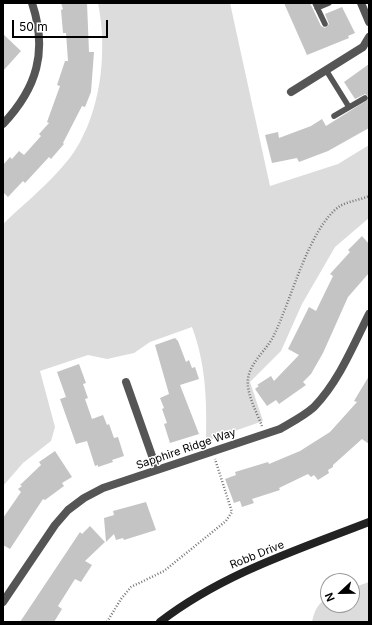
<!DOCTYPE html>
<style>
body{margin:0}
#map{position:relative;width:372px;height:625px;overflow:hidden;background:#fff;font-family:Inter,sans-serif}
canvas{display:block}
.frame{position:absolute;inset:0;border:4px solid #000;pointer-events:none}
.north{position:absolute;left:320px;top:573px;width:40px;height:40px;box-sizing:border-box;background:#fff;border:1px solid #999;border-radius:50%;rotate:248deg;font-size:11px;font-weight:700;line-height:16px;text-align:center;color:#000}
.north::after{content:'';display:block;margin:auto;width:14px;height:18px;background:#000;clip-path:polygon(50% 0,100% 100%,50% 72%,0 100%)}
.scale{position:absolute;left:12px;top:20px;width:96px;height:18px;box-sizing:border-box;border:2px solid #000;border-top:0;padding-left:5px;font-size:12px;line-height:14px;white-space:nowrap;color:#000;-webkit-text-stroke:3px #fff;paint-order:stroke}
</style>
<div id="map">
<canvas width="372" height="625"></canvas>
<div class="frame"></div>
<div class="north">N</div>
<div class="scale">50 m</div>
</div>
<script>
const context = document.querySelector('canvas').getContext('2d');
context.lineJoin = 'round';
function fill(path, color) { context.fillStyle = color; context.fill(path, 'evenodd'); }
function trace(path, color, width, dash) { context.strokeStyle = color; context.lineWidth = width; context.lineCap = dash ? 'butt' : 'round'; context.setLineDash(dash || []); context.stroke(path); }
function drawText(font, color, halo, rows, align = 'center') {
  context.font = font + ' Inter,sans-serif'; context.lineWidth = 3; context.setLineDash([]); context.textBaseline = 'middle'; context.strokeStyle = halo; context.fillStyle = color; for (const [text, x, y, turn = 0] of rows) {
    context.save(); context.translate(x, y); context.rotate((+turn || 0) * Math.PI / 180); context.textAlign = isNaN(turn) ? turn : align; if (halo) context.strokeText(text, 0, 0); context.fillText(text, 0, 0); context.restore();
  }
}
fill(new Path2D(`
 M98 3H230L270 186 338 164 369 145V218L335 247 302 304 281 351 250 382 263 421 206 441C207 402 206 364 192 327L150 342 134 353 107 359 88 355 40 371 55 427 51 441 23 463 3 486V224C28 200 64 172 80 142 102 102 107 48 98 3Z
 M369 582V622H312C314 612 318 602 328 598V605H352V588Z`), '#dcdcdc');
fill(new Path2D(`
 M61 3H87L89 52H94L91 92 85 107 82 106 63 143 64 144 51 159 49 157 25 183 23 181 8 197 3 192V165L10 157 12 159 19 151 24 155 41 136 39 134 49 123 47 122 60 86 57 85 65 61H68L66 33H63L61 10 63 9Z
 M284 3H310L321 26 325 28 329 24 325 14 342 7 355 33 348 36 349 38 307 55Z
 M3 34 21 51 3 71Z
 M369 64V97L365 94 355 99 344 82Z
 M369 99V128L328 151 299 162 297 158 272 163 265 135 278 132 279 138 311 126 322 119 326 126Z
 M362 236 369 244V273L348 297 323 353 311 374 303 382 306 385 279 404 276 400 267 406 255 389 259 386 257 385 271 376 274 381 299 355 288 349 309 307 316 311 333 276 330 274 350 252 348 250Z
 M175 338 178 341 186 362 189 360 192 368 195 367 199 379 180 385 199 434 170 443 164 424 167 423 162 409 164 408 160 398 169 394 155 345Z
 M79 364 86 383 83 384 88 398 85 399 92 419 103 415 107 425 109 424 114 438 118 437 124 456 112 460 113 462 98 467V465L95 466 87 441 76 444 60 399 66 397 57 372Z
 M369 376V444L362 439 333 465V467L328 470 329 473 318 480 314 475 311 477 308 474 279 488 280 490 252 499 254 503 242 507 240 501 234 503 225 479 236 475 235 472 268 462 269 464 300 451 330 432 357 402 354 401Z
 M55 451 72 477 62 483 64 486 45 500 43 499 10 549 3 545V518L21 492 18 489 22 486 20 485 41 465 39 462Z
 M146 502 156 530 124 540 123 538 116 540 114 534 106 542 104 518 114 515 113 511Z
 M90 526 105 542 85 561 92 565 81 582 75 579 58 606 62 609 54 622H20L80 532 82 534Z`), '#c4c4c4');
trace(new Path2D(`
 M262 426C257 413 246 393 248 379 250 362 267 350 274 335 291 301 309 227 340 206 349 201 360 200 369 196
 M107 622 121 599 131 587 164 571 226 521 232 512 215 459`), '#777', 2.5, [1, 2]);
trace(new Path2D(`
 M315 3 325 24
 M317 8 329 3
 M326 70 349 107
 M334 116 365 98`), '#555', 5.5);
trace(new Path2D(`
 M361 3 369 22
 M291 92 363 47 369 37
 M3 124C37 88 48 51 32 3
 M126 382 157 470
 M3 602 55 525 68 510 84 498 103 488 280 429C292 422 304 416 314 407 339 381 353 346 369 314`), '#555', 8);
trace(new Path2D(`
 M160 622C222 574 297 550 369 522`), '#222', 8);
drawText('11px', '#000', '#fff', [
 ["Sapphire Ridge Way",186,449,-19],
 ["Robb Drive",257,555,-22]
]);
</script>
